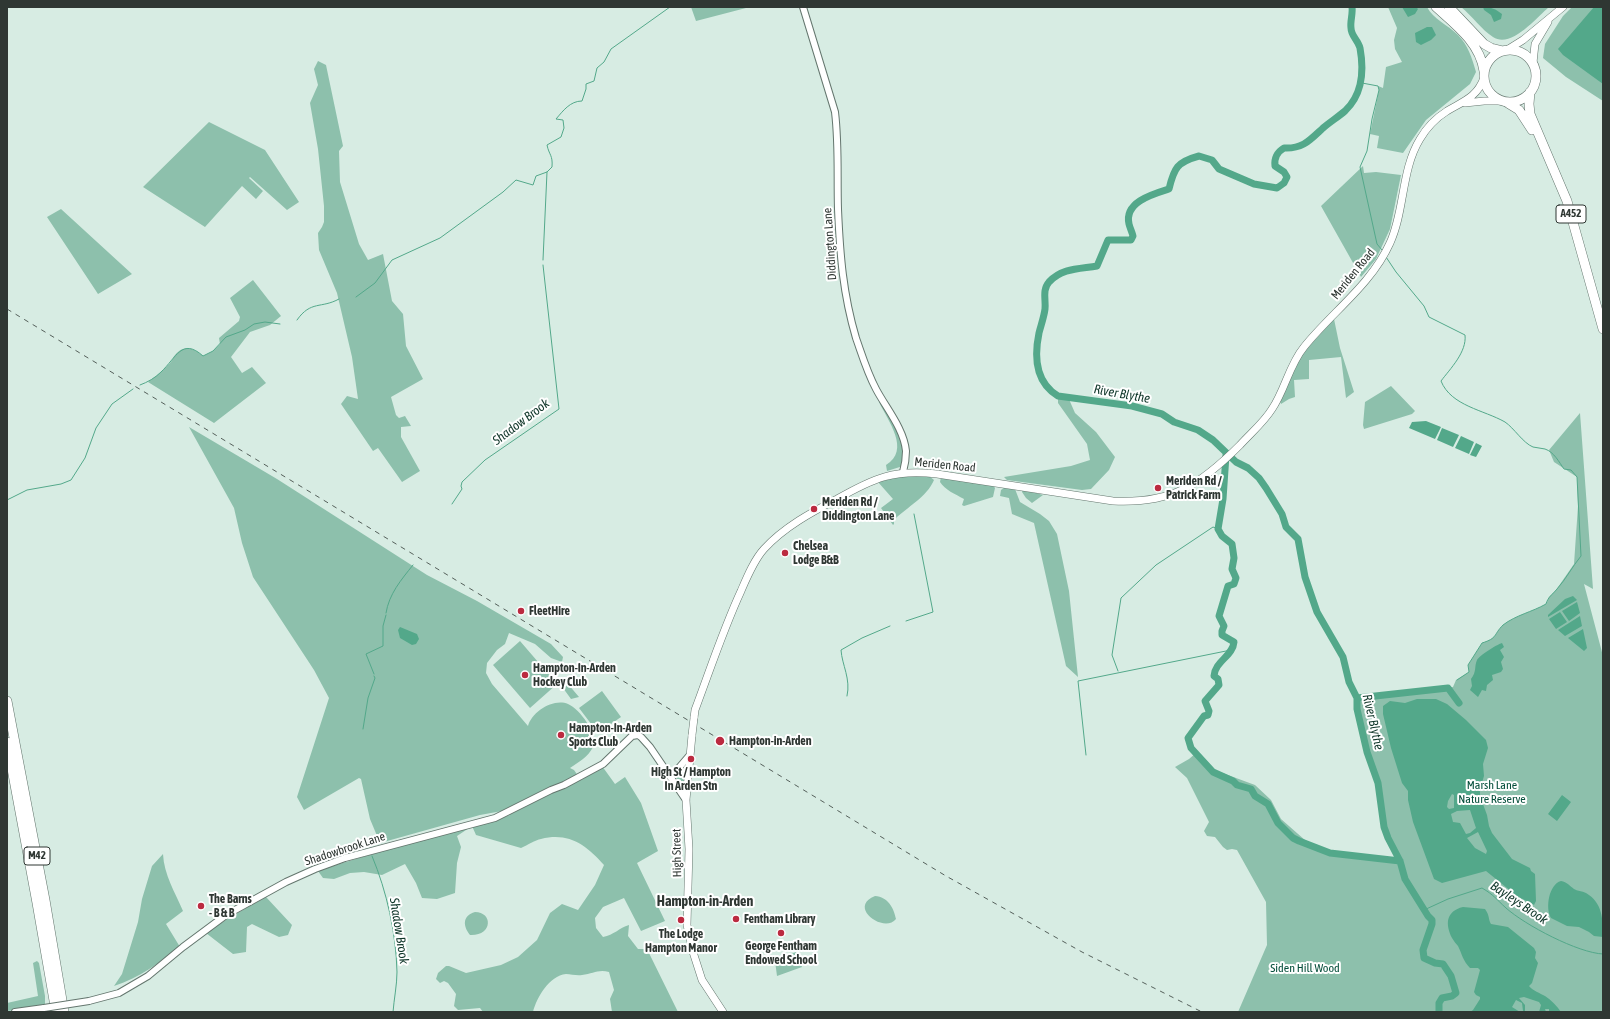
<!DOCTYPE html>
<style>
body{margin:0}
#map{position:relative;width:1610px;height:1019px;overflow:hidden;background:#d7ece3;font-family:"Asap Condensed",sans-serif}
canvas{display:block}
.frame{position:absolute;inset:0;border:8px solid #2f3733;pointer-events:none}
</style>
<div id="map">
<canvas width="1610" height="1019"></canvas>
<div class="frame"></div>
</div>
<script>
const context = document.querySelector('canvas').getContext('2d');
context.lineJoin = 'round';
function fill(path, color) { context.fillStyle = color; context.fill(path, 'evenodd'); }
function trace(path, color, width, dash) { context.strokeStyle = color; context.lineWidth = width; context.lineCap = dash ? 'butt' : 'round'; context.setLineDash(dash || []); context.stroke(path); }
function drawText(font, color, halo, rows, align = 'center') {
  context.font = font + ' "Asap Condensed",sans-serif'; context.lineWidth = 4; context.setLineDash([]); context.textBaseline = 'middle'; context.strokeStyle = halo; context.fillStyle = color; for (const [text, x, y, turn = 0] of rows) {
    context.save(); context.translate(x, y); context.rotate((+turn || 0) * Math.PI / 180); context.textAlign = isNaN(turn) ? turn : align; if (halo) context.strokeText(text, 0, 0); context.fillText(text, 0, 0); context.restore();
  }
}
fill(new Path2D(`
 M691 7H746V8L696 21Z
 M1388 7H1427C1433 19 1448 25 1458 35 1468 45 1472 58 1476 72L1470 84 1426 120 1403 153 1377 148 1379 136 1370 134 1379 90 1378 86 1383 88 1386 67 1402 62 1395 49 1394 40 1397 28Z
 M1461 7H1549C1536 18 1511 49 1493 37 1482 30 1472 16 1461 7Z
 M1572 7H1603V101L1566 77 1543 58 1545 44 1563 16Z
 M318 61 326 65 343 146 339 151 340 182 359 244 368 260 383 254 392 301 403 314 406 346 423 379 391 397 396 415 399 418 405 416 411 426 401 427V437L420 471 402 482 378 448 373 451 341 404 347 396 358 399 352 357 337 293 319 250 318 233 322 227 324 222V206L318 149 310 103 318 85 314 69Z
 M209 122 265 150 299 202 287 210 250 177 249 178 263 191 256 199 242 186 205 227 143 187Z
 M1363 166 1364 173 1376 172 1401 175 1390 229 1376 259 1361 277 1321 206Z
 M61 209 132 274 98 294 47 217Z
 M253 280 281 316 270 325 250 332 231 357 242 373 252 367 266 383 214 423 148 382C156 376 164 370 170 363 172 361 173 357 175 355 184 344 194 348 203 356L213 351 220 344 219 338 239 321 240 317 230 298Z
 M1334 319 1340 348 1354 392 1346 398 1341 357 1309 360V379L1294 380 1295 397 1289 399 1281 404 1280 401 1298 361 1304 352Z
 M1391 386 1415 411 1412 414 1364 429 1363 425 1365 402Z
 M1058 396 1068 397 1075 413 1096 432 1115 457 1109 470 1091 489 1082 490 1007 480 1004 477 1071 466 1090 460 1087 444 1058 403Z
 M880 401C892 422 907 441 903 466L887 471 886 465C911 450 888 421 879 402Z
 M1580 413 1593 589 1584 584 1603 656V1012H1238L1267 945 1266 902 1237 850 1232 849 1227 850 1223 847 1215 837 1207 836 1204 831 1209 822 1187 778 1175 767 1189 759 1196 753 1209 768 1255 785 1271 800 1281 819 1314 848 1330 853 1399 861 1384 827 1378 783 1367 752 1357 709V698L1453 687 1456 680 1469 672 1468 665 1482 643C1498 638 1493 635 1503 625 1516 615 1532 612 1546 604L1549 597 1556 590 1574 564 1578 506 1577 477 1554 462 1549 450Z
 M189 427 277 479 427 575 477 601 551 644 563 657 562 662 551 658 535 644 509 633 505 644 497 650 487 663 486 673 492 684 528 726C532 712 553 698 568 704 580 709 598 734 593 747 588 757 579 762 570 768L574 770 581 780 602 766 615 784 625 777 641 803 658 851 637 863 665 921 641 931 624 898 603 907 595 918 596 928 603 937C614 935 619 928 629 925L628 936 638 949H647L678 1012H612L610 999 614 990 609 972C598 969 593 974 582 975 577 976 571 974 566 974 549 976 537 997 533 1012H483L480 1008 458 1010 454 1006 456 994 448 983 444 981 440 983 436 979 438 973 446 966H449L466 973 501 965 518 957 537 940 550 913 562 904 578 910 595 885 604 865C586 845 569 832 541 839 535 840 528 845 521 848L476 835 472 826 457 836 461 847 457 863 455 893 437 899 422 898 416 883 405 864 382 875 364 872 350 873 334 879 323 878 318 871C381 849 447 836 510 815L509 808 502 811 480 815 380 843 370 819 361 779 359 778 304 810 297 797 329 698 314 670 253 577 242 543 234 508Z
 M911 474 929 476 934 480C927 497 907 507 894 520V524L893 525 881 508 893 499 878 482Z
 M941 477 993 485 995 488 993 497 964 506 962 505 964 499C955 494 945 490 940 482Z
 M1004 488 1015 489 1020 502 1040 514 1049 521 1057 534 1069 591 1078 677 1066 666 1034 523 1012 514 1009 498 1000 496 1001 490Z
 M1023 489 1043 495 1032 503 1026 498 1022 492Z
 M520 641 557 684 530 708 493 665Z
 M568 684 579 697 571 699 563 688Z
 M602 691 621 717 598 733 579 708Z
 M687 767 684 790 683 791 680 787 676 777Z
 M163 854C164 875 175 892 183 911L166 924 180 947C157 964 141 977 114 986L122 974 138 922 142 899 152 866Z
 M875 896C888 897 894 908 896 919 884 934 847 907 875 896Z
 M266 897 292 925 288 935 279 937 252 924 247 927 246 952 233 954 206 933 229 918Z
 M475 912C493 912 493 936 470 935 463 926 462 916 475 912Z
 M796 952 802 967 777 976 775 961Z
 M37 961 39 963 45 996V1004L41 1007 7 1011V1003L38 996 33 963Z`), '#8dc0ac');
fill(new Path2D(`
 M1402 7H1416L1418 9 1415 14 1408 17Z
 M1483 7C1492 7 1495 9 1502 14L1501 19 1494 22 1491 15 1484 10Z
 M1594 7H1603V84L1563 55 1558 49Z
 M1427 27H1432L1436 35 1431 40 1421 45 1416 42 1415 33Z
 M1426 421 1441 427 1435 439 1409 428 1412 422Z
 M1442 428 1459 435 1453 447 1437 440Z
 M1461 436 1474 442 1469 454 1455 448Z
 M1476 443 1482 446 1476 457 1470 455Z
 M1573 596 1577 600 1548 617V615L1565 599Z
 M1577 602 1580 613 1569 621 1562 611Z
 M1560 612 1567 622 1556 629 1549 619Z
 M1580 616 1582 626 1565 636 1558 630Z
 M400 627 417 634 419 639 416 644 412 645 400 638 398 630Z
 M1583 629 1587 648 1584 651 1568 638Z
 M1502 643 1504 647 1500 650 1504 657 1501 662 1503 669 1501 672 1492 675 1493 680 1487 685 1486 691 1482 690 1478 697 1470 690 1472 686 1471 679C1477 671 1474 667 1477 660 1480 655 1496 645 1502 643Z
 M1417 699H1436L1447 704 1466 720 1486 740 1488 748 1483 764 1484 776 1480 789V796L1487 815 1489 826 1492 833 1512 859 1530 868 1531 871 1535 874 1536 901 1534 905 1517 896 1486 871 1442 883 1434 879 1413 822 1408 800V791L1402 783 1391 748 1383 714V706L1390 701 1405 703ZM1452 794 1454 795V808L1449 809 1447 807 1448 801ZM1470 810 1476 828 1470 833 1466 834 1460 823 1453 822 1451 814 1457 811ZM1478 832 1487 851 1486 854 1475 848 1467 838Z
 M1562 795 1571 802 1557 821 1548 814Z
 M1561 881C1567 882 1570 886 1574 889 1577 891 1582 891 1586 893 1603 903 1603 920 1603 937L1594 936 1589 932 1579 927 1567 926 1551 918C1545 908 1549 884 1561 881Z
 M1463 907 1485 909C1490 916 1488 919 1491 924L1508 927 1534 948 1536 952 1535 958 1538 963 1532 983 1529 986C1533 991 1540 993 1545 996 1551 1000 1557 1006 1561 1012H1549V1009H1545L1546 1012H1539L1541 1005 1539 1002 1524 997 1519 998 1525 1005V1012H1470L1473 1010 1480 999V997L1476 995 1474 992 1480 970 1478 968H1470C1463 961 1462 954 1458 946 1456 944 1454 941 1452 938 1445 924 1446 911 1463 907ZM1516 1000 1522 1003 1523 1011 1520 1012 1512 1007Z`), '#53a88a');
trace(new Path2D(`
 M1362 83 1378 86 1379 90 1372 119 1367 151 1360 167 1377 244 1382 250
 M1386 257 1396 272 1424 306 1429 317 1465 335C1467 352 1450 369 1441 381 1451 406 1484 410 1505 422 1514 428 1523 443 1533 447 1537 448 1541 448 1545 449 1554 452 1559 462 1564 469L1571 470 1577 477 1581 556C1572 567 1566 579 1557 589 1552 595 1548 597 1546 604 1532 612 1516 615 1503 625 1493 635 1498 638 1482 643L1468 665 1469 672 1457 680
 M543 260 547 172
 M356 297 375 283 392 260 440 238 503 192 516 180 533 185 536 176 547 172 552 167C553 155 549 155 547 145L561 137 564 128 563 120 556 119C563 111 570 101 582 101L586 89V84L594 81 597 68 604 62 611 49 670 7
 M297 320C311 300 321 309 339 299
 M140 385C148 382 155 378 161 372 176 358 182 337 203 356L213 351 226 337 245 330 254 324 265 322 280 324
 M7 500 27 490 61 484 71 480 85 458 96 428 112 404 133 389
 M452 504 462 489 461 486 462 482 485 460 559 409 543 265
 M386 613C389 594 401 580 413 565
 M906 621 933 612 914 514
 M1118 671 1112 655 1121 598 1156 565 1213 527 1218 529
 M374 674 366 654 383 646V626L386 615
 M847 696C851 679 842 665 841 650L862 638 890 626
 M363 729 368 698 375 678 374 676
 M1086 755 1078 681 1231 650
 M372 856C387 892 396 933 397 972 397 985 394 999 393 1012
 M1424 910 1448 899 1482 888C1494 895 1496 899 1506 908 1525 925 1578 953 1603 954`), '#53a88a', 1);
trace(new Path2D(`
 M1352 7C1353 14 1350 21 1351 28 1351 36 1358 40 1360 48 1364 70 1363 94 1345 111 1338 117 1330 122 1323 128 1310 140 1303 149 1284 148 1277 152 1274 159 1275 166L1284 172 1287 177 1284 183 1277 188 1254 184 1219 169 1212 160 1199 156C1177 162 1174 168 1169 189 1153 194 1124 202 1129 224 1130 228 1132 232 1133 236L1131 240H1108L1097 266C1079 269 1062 268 1049 282 1042 290 1046 300 1045 309 1044 317 1041 325 1039 333 1034 357 1035 382 1058 396L1132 406 1162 414 1174 422 1198 430 1213 440 1236 462 1248 468 1259 478 1266 488 1282 514 1286 527 1298 539 1305 577 1317 612 1343 657 1349 682 1357 698V709L1367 752 1378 783 1384 827 1388 838 1400 861 1405 879 1428 916 1432 920V924L1423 950 1424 958 1435 963 1443 964 1451 976 1456 993 1452 996 1442 998 1439 1003V1012
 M1226 455 1223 499 1218 529 1222 536 1232 544 1234 558 1232 569 1236 578 1234 584 1228 586 1219 616 1224 626 1222 631V635L1234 642C1233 656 1215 661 1214 676L1218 679 1219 685 1205 701 1209 711 1208 715 1204 716 1188 738 1191 748 1213 772 1233 781 1237 785 1251 789 1255 796 1268 804 1278 823 1293 838 1299 841 1330 853 1400 861
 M1357 698 1448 688 1459 703`), '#53a88a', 7);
const minor = new Path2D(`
 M803 7 835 112C839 145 837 177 838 209 840 255 843 294 856 338 862 355 867 372 876 389 886 408 904 429 906 451 906 458 905 465 903 472
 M671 777 689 756
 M89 1001 119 993 148 976 183 947 226 915 286 882 315 869 345 858 495 818 551 790 564 785 603 764 632 736 638 735 641 737 650 747 686 800
 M15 1012 44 1008`);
const major = new Path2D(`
 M1507 50 1523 40 1563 7
 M1533 63 1535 44 1548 22
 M1465 103 1484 101H1502
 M694 718 695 710C710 670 723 630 741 591 747 577 754 560 764 549 784 527 812 512 837 499 874 478 894 469 937 474L1113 501C1172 504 1200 485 1240 445 1251 433 1264 422 1272 409 1285 390 1289 365 1304 347 1332 312 1371 285 1390 243 1405 210 1401 170 1420 139 1427 127 1436 118 1447 111 1464 101 1477 97 1484 78
 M692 735 686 800 689 849 687 925 693 952 702 980 723 1012`);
const highway = new Path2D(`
 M1436 7C1456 25 1480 43 1484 71
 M1449 7 1484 44 1491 48 1503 51
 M1484 76a26 26 0 1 1 52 0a26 26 0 1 1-52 0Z
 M1530 92 1529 104 1530 114 1567 201 1603 329
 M1506 102 1519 110 1532 130
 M7 701 45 900 64 1012
 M7 742 37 903 56 1012`);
trace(minor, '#64766e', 8);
trace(major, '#64766e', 8);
trace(highway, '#64766e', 10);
trace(minor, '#fff', 6);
trace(major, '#fff', 7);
trace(highway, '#fff', 9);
trace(new Path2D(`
 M7 309 946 876 1082 952 1202 1012`), '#55605b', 1, [5, 5]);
const minorBridge = new Path2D(`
 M44 1008 89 1001`);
const majorBridge = new Path2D(`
 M692 735 694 718`);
trace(minorBridge, '#64766e', 8, []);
trace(majorBridge, '#64766e', 8, []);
trace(minorBridge, '#fff', 6);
trace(majorBridge, '#fff', 7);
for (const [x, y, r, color] of [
 [1158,488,4,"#bb2a40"],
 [814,509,4,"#bb2a40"],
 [785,553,4,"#bb2a40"],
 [521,611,4,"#bb2a40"],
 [525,675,4,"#bb2a40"],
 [561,735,4,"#bb2a40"],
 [720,741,5,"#bb2a40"],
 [691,759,4,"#bb2a40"],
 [201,906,4,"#bb2a40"],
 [736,919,4,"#bb2a40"],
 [681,920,4,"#bb2a40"],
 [781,933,4,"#bb2a40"]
]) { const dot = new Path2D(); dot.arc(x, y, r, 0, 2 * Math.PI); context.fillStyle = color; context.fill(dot); trace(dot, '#fff', 1.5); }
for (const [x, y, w] of [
 [1571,214,30],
 [37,856,26]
]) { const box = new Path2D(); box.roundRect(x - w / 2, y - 9, w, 18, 3); context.fillStyle = '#fff'; context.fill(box); trace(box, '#2f3733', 1); }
drawText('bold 11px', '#2f3733', null, [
 ["A452",1571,214],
 ["M42",37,856]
]);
drawText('12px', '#2f3733', '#fff', [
 ["Diddington Lane",830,244,-94],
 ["Meriden Road",1353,274,-51],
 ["Meriden Road",945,465,6],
 ["Shadowbrook Lane",345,849,-18],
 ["High Street",677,853,-91]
]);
drawText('bold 12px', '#2f3733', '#fff', [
 ["Meriden Rd /",1166,481],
 ["Patrick Farm",1166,495],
 ["Meriden Rd /",822,502],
 ["Diddington Lane",822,516],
 ["Chelsea",793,546],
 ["Lodge B&B",793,560],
 ["FleetHire",529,611],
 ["Hampton-In-Arden",533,668],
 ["Hockey Club",533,682],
 ["Hampton-In-Arden",569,728],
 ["Sports Club",569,742],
 ["Hampton-in-Arden",729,741],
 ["High St / Hampton",691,772,"center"],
 ["In Arden Stn",691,786,"center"],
 ["The Barns",209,899],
 ["- B & B",209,913],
 ["Fentham Library",744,919],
 ["The Lodge",681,934,"center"],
 ["Hampton Manor",681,948,"center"],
 ["George Fentham",781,946,"center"],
 ["Endowed School",781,960,"center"]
], 'left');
drawText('12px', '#044e3a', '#fff', [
 ["Marsh Lane",1492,785],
 ["Nature Reserve",1492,799],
 ["Siden Hill Wood",1305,968]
]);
drawText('italic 13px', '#10372a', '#fff', [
 ["River Blythe",1122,394,10],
 ["Shadow Brook",521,422,-37],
 ["River Blythe",1373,722,77],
 ["Bayleys Brook",1519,903,34],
 ["Shadow Brook",399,931,81]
]);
drawText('bold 14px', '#2f3733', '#fff', [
 ["Hampton-in-Arden",705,902]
]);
</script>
